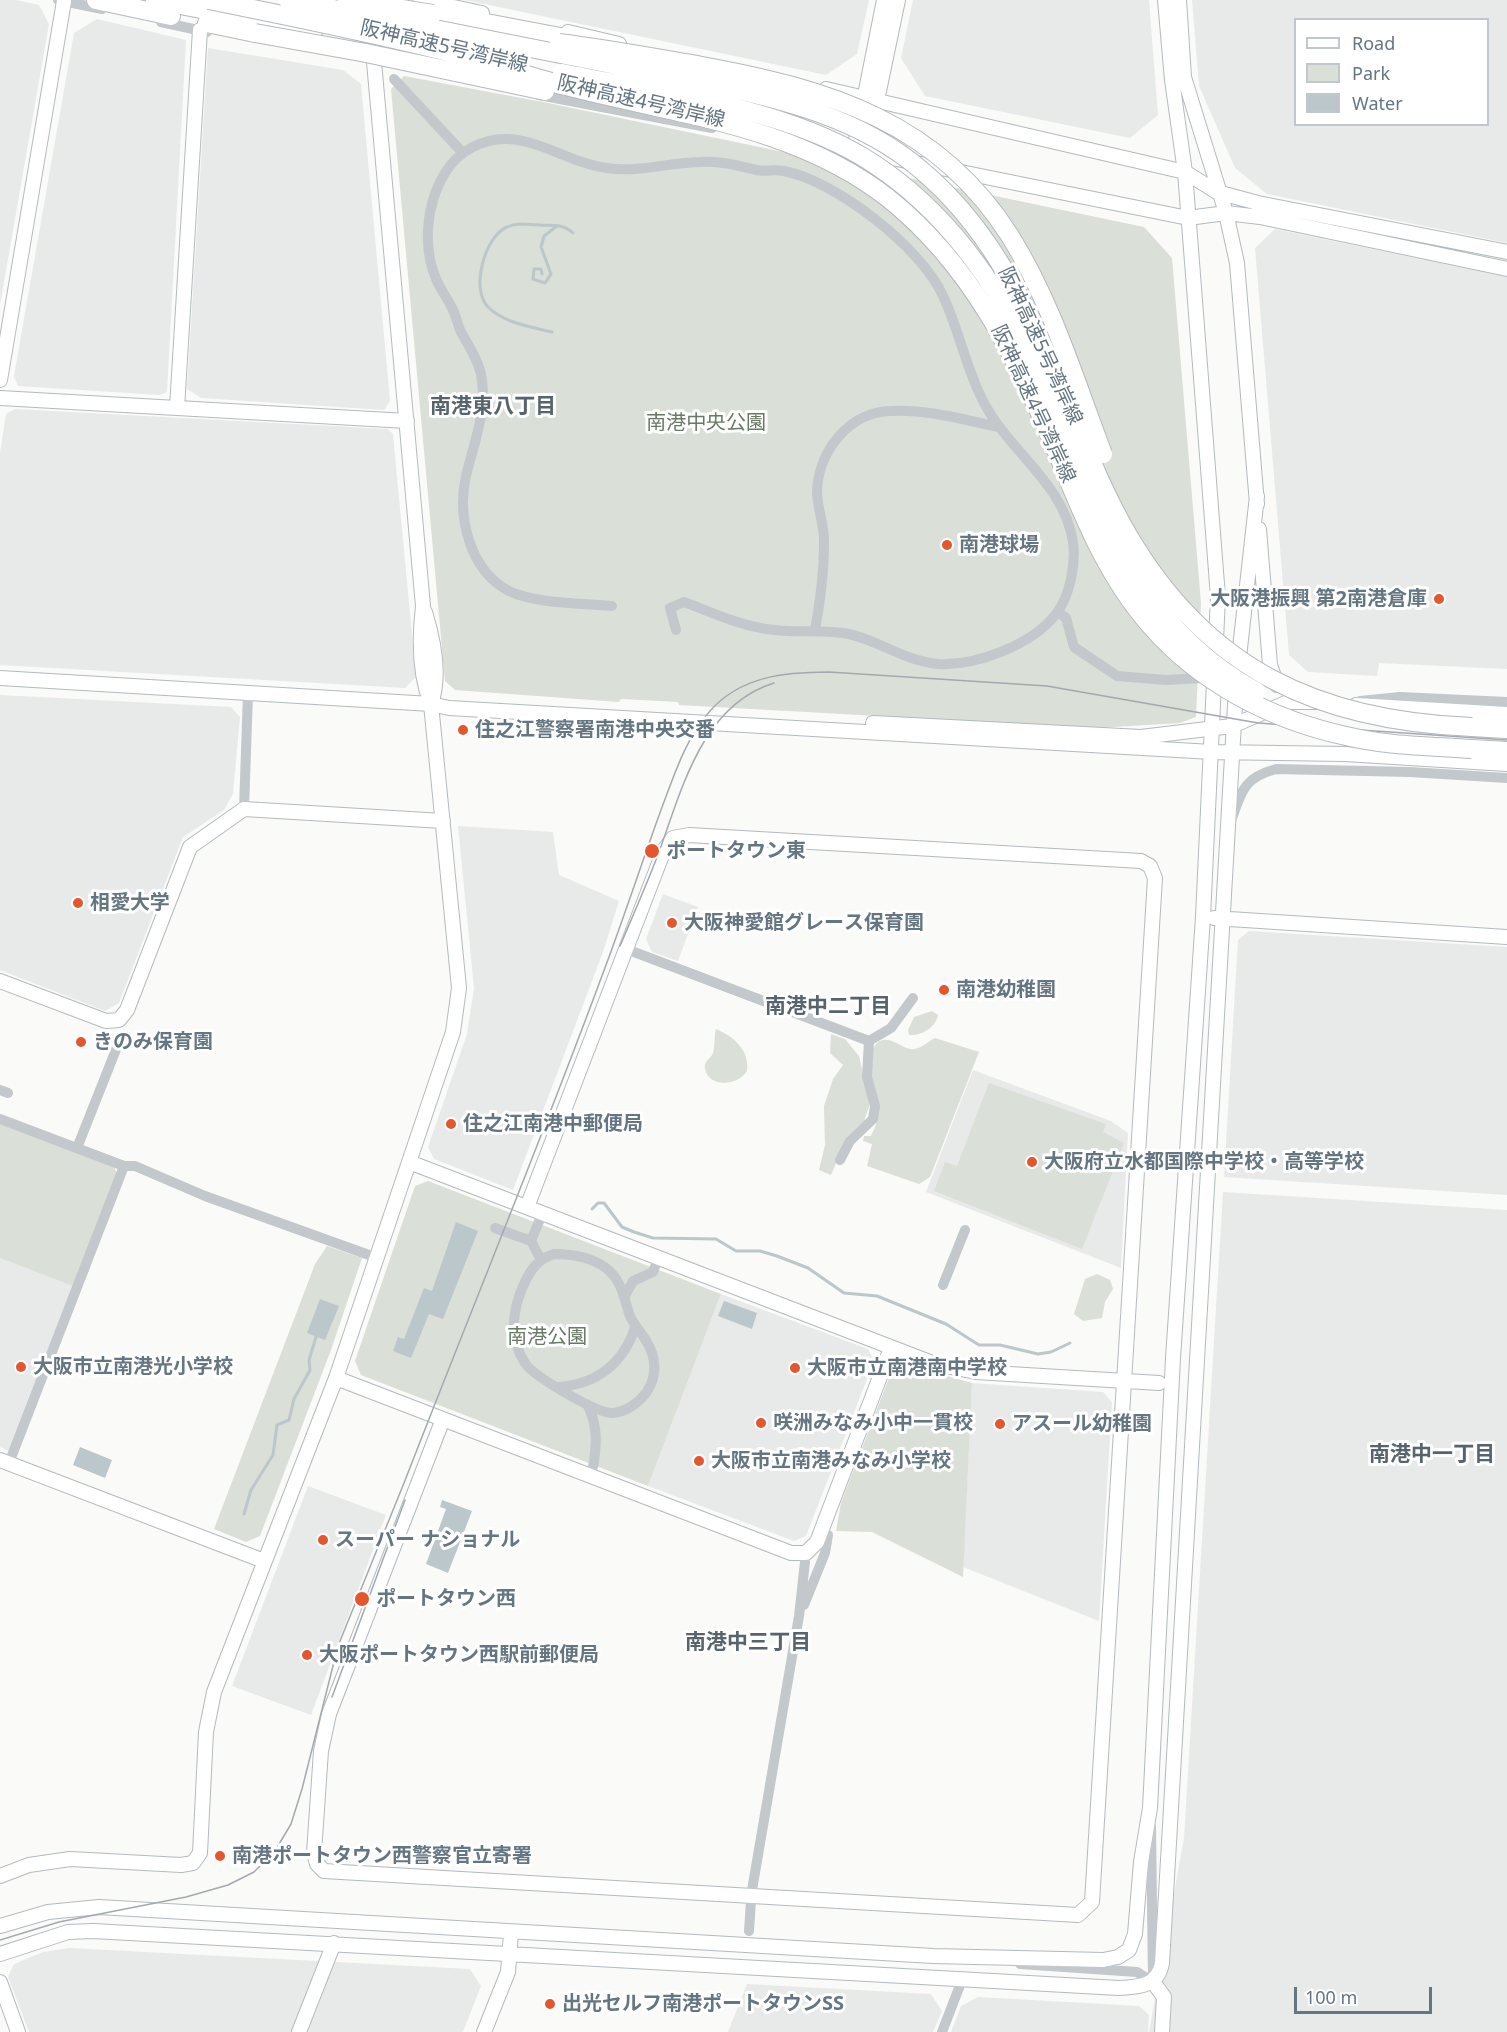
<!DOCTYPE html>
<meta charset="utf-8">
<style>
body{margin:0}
#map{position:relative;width:1507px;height:2032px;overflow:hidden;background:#fafaf8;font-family:"Noto Sans",sans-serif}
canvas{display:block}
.legend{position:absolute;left:1294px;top:18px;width:195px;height:108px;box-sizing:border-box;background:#fff;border:2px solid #c1c8cd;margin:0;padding:8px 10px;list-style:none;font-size:18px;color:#657683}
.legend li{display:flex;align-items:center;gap:12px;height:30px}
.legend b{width:30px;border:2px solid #c1c8cd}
.scale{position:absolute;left:1294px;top:1987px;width:138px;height:27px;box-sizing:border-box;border:3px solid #657683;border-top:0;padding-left:8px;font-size:18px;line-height:21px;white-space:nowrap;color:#657683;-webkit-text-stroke:4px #fff;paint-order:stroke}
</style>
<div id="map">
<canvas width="1507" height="2032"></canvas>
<ul class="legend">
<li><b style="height:8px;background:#fff"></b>Road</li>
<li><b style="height:16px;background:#dadfd7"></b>Park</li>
<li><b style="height:16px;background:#bbc7cb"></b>Water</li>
</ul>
<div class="scale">100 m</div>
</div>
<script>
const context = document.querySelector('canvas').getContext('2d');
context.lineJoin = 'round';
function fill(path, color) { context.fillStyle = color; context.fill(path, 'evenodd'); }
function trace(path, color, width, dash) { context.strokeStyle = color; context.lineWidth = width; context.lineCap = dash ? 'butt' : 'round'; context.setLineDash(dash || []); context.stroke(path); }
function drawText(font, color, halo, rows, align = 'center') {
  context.font = font + ' "Noto Sans","Noto Sans JP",sans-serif'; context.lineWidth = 6; context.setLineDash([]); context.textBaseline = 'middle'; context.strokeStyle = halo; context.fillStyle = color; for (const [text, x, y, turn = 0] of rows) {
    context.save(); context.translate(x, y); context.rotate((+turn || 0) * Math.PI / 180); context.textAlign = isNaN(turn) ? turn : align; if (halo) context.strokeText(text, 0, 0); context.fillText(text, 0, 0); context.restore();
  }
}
fill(new Path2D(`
 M0 0H16L39 5 49 24 0 305Z
 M465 0H869L857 54 826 75Z
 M913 0H1149L1158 115 1130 138 925 96 901 58Z
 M1192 0H1507V243L1267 194 1235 168 1199 86ZM1296 20H1488V124H1296Z
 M97 19 186 40 167 392 159 395 18 386 14 376 74 33Z
 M208 48 343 70 361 84 390 401 384 410 201 398 187 389Z
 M1275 229 1507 277V669L1379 663 1377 676 1308 672 1289 655 1255 248Z
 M15 409 388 429 393 434 416 677 405 688 0 665V453L6 414Z
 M0 695 231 707 240 717 233 794 224 810 183 837 119 1003 105 1011 0 970Z
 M458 826 553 832 559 875 619 901 603 952 513 1190 434 1159 428 1147 467 1034 474 988Z
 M663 894 698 907 678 961 652 952 646 939Z
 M1249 931 1507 947V1195L1224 1177 1238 940Z
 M973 1070 1111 1121 1128 1133 1121 1268 926 1192Z
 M1223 1192 1507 1210V2032H1149L1184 1838Z
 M0 1258 75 1287 9 1451 0 1447Z
 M721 1294 868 1349 874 1361 806 1536 794 1541 648 1486Z
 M972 1383 1103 1392 1112 1402 1099 1621 963 1567Z
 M308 1486 386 1515 311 1715 232 1686Z
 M69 1948 470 1969 481 1986 463 2032H29L8 1977 14 1964 43 1952Z
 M747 1984 931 1994 942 2011 933 2032H728Z
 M978 1997 1139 2006 1149 2015 1148 2032H951L961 2006Z`), '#e8e9e9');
fill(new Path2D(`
 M404 76 548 103 1144 227 1172 258 1201 603 1196 717 1180 723 1097 728 679 705 678 702 621 699 619 702 455 690 445 681 391 89Z
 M932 1011 938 1015C936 1027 922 1036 909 1035L908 1030 914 1017Z
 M716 1029C733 1036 750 1050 747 1071 738 1086 709 1088 705 1069 703 1061 711 1059 713 1053 715 1045 714 1036 716 1029Z
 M831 1034 845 1039 859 1056 870 1104 864 1121 848 1136 831 1175 819 1170 825 1145 824 1106 833 1079 843 1065 830 1053Z
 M935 1038 979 1052 930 1177 919 1184 867 1166 872 1144 863 1141 864 1136H871C872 1132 876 1127 876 1123 879 1106 860 1051 880 1041 892 1035 903 1051 915 1049 922 1048 929 1041 935 1038Z
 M989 1083 1106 1124 1103 1132 1124 1143 1082 1249 934 1191 945 1162 957 1166Z
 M0 1123 114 1166 118 1178 75 1287 0 1258Z
 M428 1181 721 1294 648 1486 361 1375 355 1361 415 1186Z
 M327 1246 362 1258 331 1350 260 1536 246 1542 214 1529 315 1264Z
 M1097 1274 1110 1280 1113 1289 1105 1302 1102 1318 1083 1321 1074 1314 1085 1279Z
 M904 1364 972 1383 963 1577 872 1532 836 1531 841 1503 892 1370Z`), '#dadfd7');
fill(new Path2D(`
 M456 1222 478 1231 443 1319 429 1314 411 1358 393 1351 398 1337 404 1339 424 1288 432 1291Z
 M320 1299 339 1306 325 1340 307 1333Z
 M724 1301 757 1313 752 1329 718 1316Z
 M80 1447 112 1460 105 1478 73 1465Z
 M442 1500 472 1511 448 1573 426 1564 446 1509 440 1507Z`), '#bbc7cb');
trace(new Path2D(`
 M542 274 541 269H534L533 279 545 283 551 274 541 247 544 236 557 226
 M552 332C531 327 504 323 488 307 470 289 485 236 507 227 518 222 527 225 539 225 551 226 562 223 573 233
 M592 1209 598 1203H604L622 1227 634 1232 653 1238 716 1239 736 1251H760L777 1256 808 1268 844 1293 877 1296 946 1324 979 1345H1000L1038 1354 1051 1352 1070 1343
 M244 1514 251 1490 273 1455 277 1425 289 1420 294 1399 310 1370 309 1360 316 1337`), '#bbc7cb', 3);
const secondary = new Path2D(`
 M420 0 482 13
 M1179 0 1184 77 1226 213 1237 263 1257 504
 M568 32 619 44
 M826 89 1185 172 1217 192 1258 203 1507 252
 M875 110 898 0
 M871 128 867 153 1188 218 1226 213 1260 217 1507 269
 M854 150 884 0
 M0 380 64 1
 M0 398 407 421
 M177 408 200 30
 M1259 529 1270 665 1277 685
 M425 612C434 641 441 675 431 704
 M1238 666 1257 496
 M0 678 431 704 449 708 1212 752 1345 754 1507 764
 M1356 705 1507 714
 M873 723 1141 737 1232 726 1288 702H1316
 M1214 918 1507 937
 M0 981 106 1021 119 1020 127 1010 190 847 244 809 443 821
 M409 1162 935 1364 976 1372 1159 1383
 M336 1378 791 1553H806L817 1542 891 1348
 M443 1419 329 1714 321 1751 314 1853 317 1864 324 1871 1078 1915 1092 1902 1155 878 1150 866 1141 861 689 835 673 838 664 850 527 1207
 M0 1460 264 1561
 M0 1876 29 1865 70 1859 181 1865 193 1863 200 1853 206 1732 214 1692 336 1378 453 1032 459 988 431 704C419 673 419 639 423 606L374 62 377 26
 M0 1926 48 1912 99 1907 933 1956 1103 1960 1118 1957 1129 1950 1135 1934 1141 1862 1150 1808 1173 1358 1203 917 1218 597 1185 172 1172 80 1165 0
 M0 1954 68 1932 93 1931 1119 1988C1140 1987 1158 1986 1162 1963L1236 688
 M0 1982 18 2032
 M1153 1982 1164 1997 1162 2032
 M299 2032 334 1943
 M484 2032 508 1972 511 1933`);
const highway = new Path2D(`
 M96 0 171 16
 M155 0 257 20 313 37
 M418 10 576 40
 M207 23 255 33
 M1472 727 1507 729
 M1472 749 1507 751`);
trace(secondary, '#b3babf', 16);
trace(highway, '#b4b9bd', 20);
trace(new Path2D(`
 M58 0 102 9
 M161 22 207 32
 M394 79 462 152
 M539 95 712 128
 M612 606C582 603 536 604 509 591 469 570 457 516 466 476 474 442 488 410 481 374 477 358 469 346 461 332 457 324 456 314 451 306 447 298 441 290 437 281 422 248 426 204 445 173 458 151 483 138 508 139 543 141 573 164 607 168 637 173 671 162 701 162 722 161 736 165 756 170 766 172 775 169 784 171 836 181 922 248 943 296 959 330 966 368 983 401 1009 452 1064 483 1073 542 1076 564 1070 596 1056 614 1032 645 976 666 938 664 905 661 880 641 849 634 824 629 799 633 774 630 743 627 713 613 684 602L670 608 676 630
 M1058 612 1066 618 1074 647 1117 676 1166 680 1203 678
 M815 630C820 602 824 573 824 544 825 527 818 511 817 494 817 453 848 412 891 411 927 409 965 420 999 427
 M1360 701 1400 697 1507 702
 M244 809 248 693
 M1231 821C1242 791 1243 778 1276 769L1410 772 1507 778
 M634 952 869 1041
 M869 1041 891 1028 913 998
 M0 1090 8 1093
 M0 1119 124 1166H135L205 1196 369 1255
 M77 1148 121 1037
 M840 1160 850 1141 873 1119 875 1106 867 1077 869 1041
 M495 1228 531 1241 540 1258
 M531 1241 540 1219
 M554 1254C573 1254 591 1257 606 1268 622 1280 624 1299 630 1316 634 1325 640 1331 645 1339 661 1363 656 1390 632 1406 626 1410 618 1413 611 1413 595 1412 533 1376 525 1363 509 1338 512 1310 524 1284 531 1269 538 1259 554 1254Z
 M943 1285 965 1230
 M625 1296 633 1281 653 1272 656 1264
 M559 1387C597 1384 624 1363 635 1327
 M587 1404C598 1425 597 1444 593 1467
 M9 1463 124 1166
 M804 1605 825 1553 828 1535
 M1151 1826 1153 1982
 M752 1890 799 1616 805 1562
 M749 1931 751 1901
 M1020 1964 1137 1972 1153 1982
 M942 2032 962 1980`), '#c3c8cc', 10);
trace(secondary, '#fff', 14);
trace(highway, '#fff', 18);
trace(new Path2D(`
 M620 946C633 915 647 884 659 852 682 789 702 705 774 683
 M332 1697 405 1500
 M0 1940 59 1922 186 1897 228 1885 254 1872 275 1851 291 1824 302 1789 338 1646 404 1483C471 1310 542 1139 606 965 625 914 642 862 661 810 674 776 685 739 710 711 741 676 785 672 829 672L1047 686 1258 723 1507 740`), '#a2aab0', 1.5);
const highwayBridge = new Path2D(`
 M209 0C292 17 374 33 456 54 494 64 532 78 570 87 679 115 796 126 888 198 971 264 1016 356 1057 452 1082 513 1106 575 1150 625 1200 683 1272 720 1346 736 1387 746 1430 746 1472 749
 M288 0 707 83C781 99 860 118 920 169 986 224 1021 295 1055 373 1078 427 1098 484 1128 535 1207 670 1319 721 1472 727
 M347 0 433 14
 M255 33 366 53 545 91
 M559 43C607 49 655 58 702 66 828 89 938 122 1010 236 1052 303 1075 381 1103 454
 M562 73C660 93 777 106 863 157 939 203 991 274 1029 352 1093 482 1119 616 1257 692`);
trace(highwayBridge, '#b4b9bd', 20, []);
trace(highwayBridge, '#fff', 18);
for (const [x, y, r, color] of [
 [947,545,6,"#e4572e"],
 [1439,599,6,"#e4572e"],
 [463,730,6,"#e4572e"],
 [652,851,8,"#e4572e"],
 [78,903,6,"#e4572e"],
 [672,923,6,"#e4572e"],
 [944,990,6,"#e4572e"],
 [81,1042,6,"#e4572e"],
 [451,1124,6,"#e4572e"],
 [1032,1162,6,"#e4572e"],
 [21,1367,6,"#e4572e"],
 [795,1368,6,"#e4572e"],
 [761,1423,6,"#e4572e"],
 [1000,1424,6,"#e4572e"],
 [699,1461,6,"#e4572e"],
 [323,1540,6,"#e4572e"],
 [362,1599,8,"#e4572e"],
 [307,1655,6,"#e4572e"],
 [220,1856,6,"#e4572e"],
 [550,2004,6,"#e4572e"]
]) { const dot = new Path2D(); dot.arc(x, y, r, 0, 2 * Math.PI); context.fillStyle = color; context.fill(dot); trace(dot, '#fff', 2); }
drawText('20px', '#657683', '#fff', [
 ["阪神高速5号湾岸線",444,47,13],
 ["阪神高速4号湾岸線",641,102,13],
 ["阪神高速5号湾岸線",1040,346,65],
 ["阪神高速4号湾岸線",1033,404,65]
]);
drawText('20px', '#687a64', '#fff', [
 ["南港中央公園",706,423],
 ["南港公園",547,1337]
]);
drawText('bold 20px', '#657683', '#fff', [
 ["南港球場",959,545],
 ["大阪港振興 第2南港倉庫",1427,599,"right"],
 ["住之江警察署南港中央交番",475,730],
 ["ポートタウン東",666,851],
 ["相愛大学",90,903],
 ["大阪神愛館グレース保育園",684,923],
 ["南港幼稚園",956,990],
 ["きのみ保育園",93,1042],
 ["住之江南港中郵便局",463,1124],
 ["大阪府立水都国際中学校・高等学校",1044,1162],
 ["大阪市立南港光小学校",33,1367],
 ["大阪市立南港南中学校",807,1368],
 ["咲洲みなみ小中一貫校",773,1423],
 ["アスール幼稚園",1012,1424],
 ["大阪市立南港みなみ小学校",711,1461],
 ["スーパー ナショナル",335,1540],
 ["ポートタウン西",376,1599],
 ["大阪ポートタウン西駅前郵便局",319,1655],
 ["南港ポートタウン西警察官立寄署",232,1856],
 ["出光セルフ南港ポートタウンSS",562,2004]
], 'left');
drawText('bold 21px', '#57646e', '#fff', [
 ["南港東八丁目",493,407],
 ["南港中二丁目",828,1007],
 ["南港中一丁目",1432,1455],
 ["南港中三丁目",748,1643]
]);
</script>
